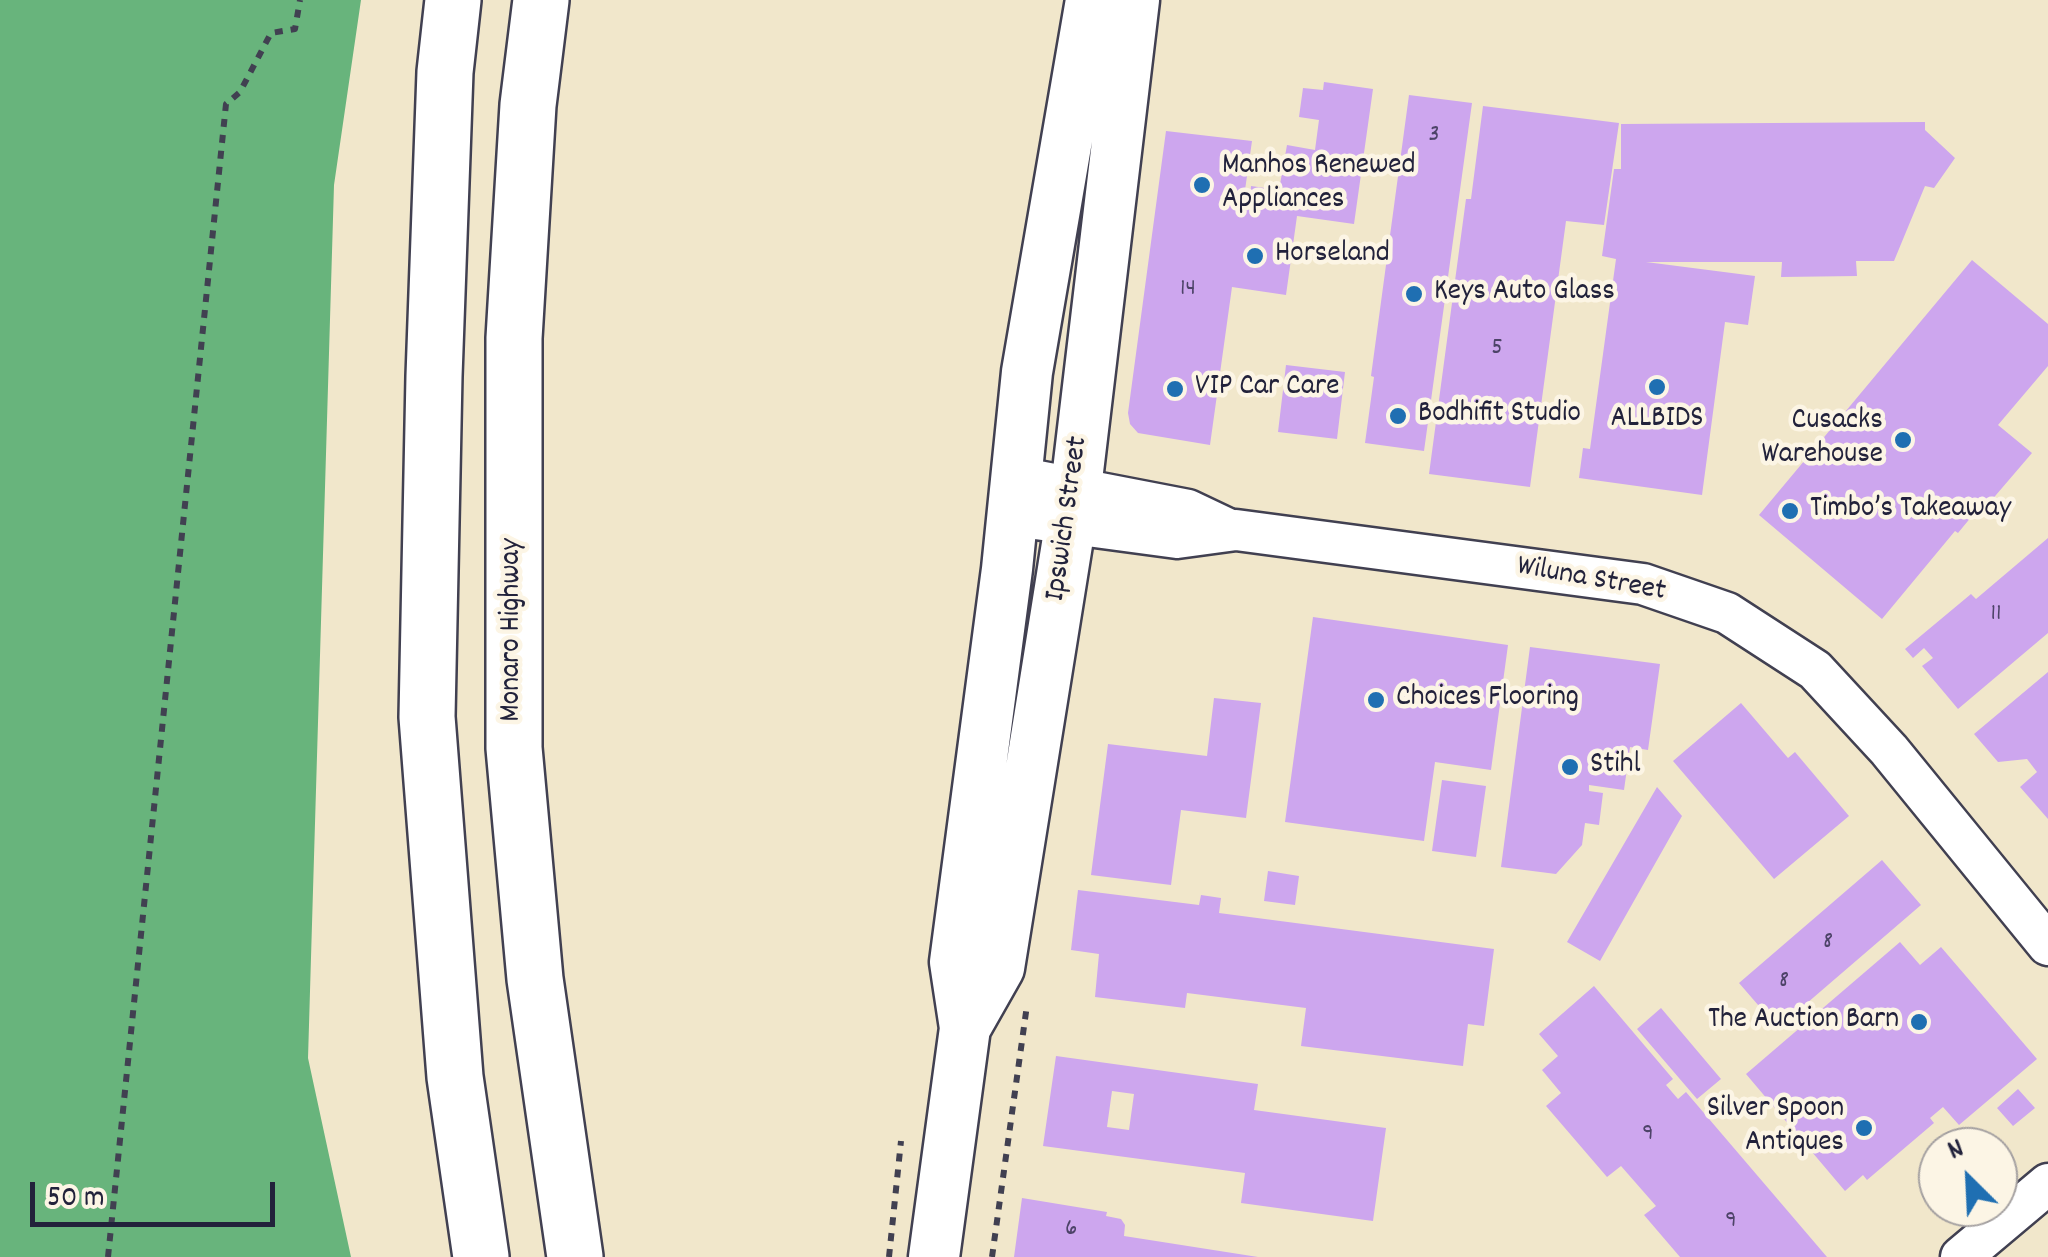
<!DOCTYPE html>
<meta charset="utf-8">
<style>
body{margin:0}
#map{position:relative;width:2048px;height:1257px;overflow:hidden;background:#f1e7cb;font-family:Dekko,sans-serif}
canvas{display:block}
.north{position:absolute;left:1918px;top:1127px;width:100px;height:100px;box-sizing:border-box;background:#fcf5e5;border:2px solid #a5a1a1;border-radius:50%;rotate:336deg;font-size:28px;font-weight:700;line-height:40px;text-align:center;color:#22223b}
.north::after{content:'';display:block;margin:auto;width:35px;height:45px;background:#1f6fb2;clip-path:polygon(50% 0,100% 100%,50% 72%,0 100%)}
.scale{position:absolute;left:30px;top:1182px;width:245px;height:45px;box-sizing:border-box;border:5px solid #22223b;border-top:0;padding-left:12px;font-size:30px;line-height:35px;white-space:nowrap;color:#22223b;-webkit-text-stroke:8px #fcf5e5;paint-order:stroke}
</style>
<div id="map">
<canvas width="2048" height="1257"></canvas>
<div class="north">N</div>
<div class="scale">50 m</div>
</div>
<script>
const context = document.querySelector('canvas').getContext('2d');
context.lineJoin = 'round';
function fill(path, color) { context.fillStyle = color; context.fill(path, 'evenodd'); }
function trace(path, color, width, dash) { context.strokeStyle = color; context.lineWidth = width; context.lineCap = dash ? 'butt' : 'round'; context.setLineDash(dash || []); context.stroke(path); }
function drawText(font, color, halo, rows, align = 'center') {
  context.font = font + ' Dekko,sans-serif'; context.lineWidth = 9; context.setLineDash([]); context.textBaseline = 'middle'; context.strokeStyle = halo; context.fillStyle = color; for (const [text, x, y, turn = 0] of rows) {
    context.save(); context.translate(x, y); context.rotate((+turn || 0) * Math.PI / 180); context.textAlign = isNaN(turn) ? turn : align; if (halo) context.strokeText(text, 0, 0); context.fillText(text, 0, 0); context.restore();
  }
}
fill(new Path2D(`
 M0 0H361L334 185 308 1058 351 1257H0Z`), '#68b47c');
fill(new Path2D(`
 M1324 82 1373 89 1354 224 1297 216 1286 295 1232 287 1210 445 1138 433 1130 424 1128 413 1166 131 1252 141 1244 197 1250 198 1251 186 1279 190 1287 145 1315 150 1319 120 1299 117 1303 88 1323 90Z
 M1409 95 1472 103 1424 451 1365 443 1374 377 1371 376Z
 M1483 106 1619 123 1604 225 1566 221 1530 487 1429 474 1466 199H1471Z
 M1925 122V130L1955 158 1934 188 1925 186 1894 261H1856L1857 276 1781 277 1782 262H1646L1755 276 1748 325 1725 322 1702 495 1579 478 1583 448 1590 449 1616 259 1602 256 1614 169H1621V124Z
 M1972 260 2048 324V366L1998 425 2032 453 1990 502 1986 499 1958 533 1955 531 1882 619 1759 515Z
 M1286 365 1345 372 1337 439 1278 432Z
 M2048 538V633L1958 709 1922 666 1933 658 1924 648 1913 658 1905 649 1971 594 1976 599Z
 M1313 617 1508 645 1491 770 1435 762 1424 841 1285 822Z
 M1530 647 1660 664 1648 750 1630 747 1624 790 1589 785V791L1603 793 1599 825 1585 823 1582 845 1556 874 1501 867Z
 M2048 672V819L2020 787 2037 772 2027 759 1998 762 1974 734Z
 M1214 698 1261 703 1246 818 1181 810 1171 885 1091 875 1108 744 1207 756Z
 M1741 703 1788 758 1795 752 1849 816 1774 879 1673 761Z
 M1442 780 1486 786 1476 857 1432 851Z
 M1657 787 1682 816 1600 961 1567 942Z
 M1882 860 1921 905 1778 1028 1739 983Z
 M1268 871 1299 876 1295 905 1264 901Z
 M1078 890 1199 905 1201 895 1221 898 1219 913 1494 949 1484 1026 1468 1024 1463 1066 1301 1046 1306 1008 1187 993 1185 1008 1095 997 1099 954 1071 950Z
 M1900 942 1920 965 1941 947 2037 1059 1959 1125 1943 1107 1930 1118 1934 1123 1867 1180 1863 1175 1845 1191 1746 1074Z
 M1594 986 1673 1079 1666 1085 1678 1099 1686 1092 1827 1257H1680L1644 1215 1656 1206 1621 1166 1607 1177 1546 1106 1561 1093 1542 1070 1558 1056 1539 1034Z
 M1661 1008 1721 1079 1697 1099 1637 1029Z
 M1056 1056 1258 1084 1254 1110 1386 1128 1373 1221 1241 1203 1245 1173 1043 1146ZM1112 1091 1134 1094 1129 1130 1107 1127Z
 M2018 1089 2035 1108 2013 1126 1997 1108Z
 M1022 1198 1107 1212 1106 1216 1121 1219 1125 1225 1124 1236 1258 1257H1014Z`), '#cda6ee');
const minor = new Path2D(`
 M1017 477 1188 510 1228 529
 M1013 516 1177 538 1236 530 1643 584 1727 613 1815 670 1889 750 2048 945
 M1961 1257 2048 1184`);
const major = new Path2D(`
 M965 1028 999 968 1076 488 1134 0
 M934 1257 965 1028 955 962 1007 569 1027 372 1091 0`);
const highway = new Path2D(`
 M453 0 445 72 434 376 427 717 455 1077 481 1257
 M541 0 528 105 514 338V748L535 979 575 1257`);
trace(minor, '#414051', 45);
trace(major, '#414051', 55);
trace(highway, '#414051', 60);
trace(new Path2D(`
 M108 1257 226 104 240 92 271 33 295 29 300 0
 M889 1257 901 1141
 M992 1257 1027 1005`), '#414051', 6, [8, 8]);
trace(minor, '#fff', 40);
trace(major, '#fff', 50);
trace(highway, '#fff', 55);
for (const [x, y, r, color] of [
 [1202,185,10,"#1f6fb2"],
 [1255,256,10,"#1f6fb2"],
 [1414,294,10,"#1f6fb2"],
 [1657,387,10,"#1f6fb2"],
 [1175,389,10,"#1f6fb2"],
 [1398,416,10,"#1f6fb2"],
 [1903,440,10,"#1f6fb2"],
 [1790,511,10,"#1f6fb2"],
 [1376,700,10,"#1f6fb2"],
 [1570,767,10,"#1f6fb2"],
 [1919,1022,10,"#1f6fb2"],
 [1864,1128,10,"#1f6fb2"]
]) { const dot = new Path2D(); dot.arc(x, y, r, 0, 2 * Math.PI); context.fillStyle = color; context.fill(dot); trace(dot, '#fcf5e5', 4); }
drawText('25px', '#4d4368', null, [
 ["3",1434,137],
 ["14",1188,291],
 ["5",1497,350],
 ["11",1996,616],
 ["8",1828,944],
 ["8",1784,983],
 ["9",1648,1136],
 ["9",1731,1223],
 ["6",1071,1231]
]);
drawText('30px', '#22223b', '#fcf5e5', [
 ["Manhos Renewed",1222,168],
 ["Appliances",1222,202],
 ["Horseland",1275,256],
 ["Keys Auto Glass",1434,294],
 ["VIP Car Care",1195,389],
 ["Bodhifit Studio",1418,416],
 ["ALLBIDS",1657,421,"center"],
 ["Cusacks",1883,423,"right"],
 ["Warehouse",1883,457,"right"],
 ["Timbo’s Takeaway",1810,511],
 ["Choices Flooring",1396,700],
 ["Stihl",1590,767],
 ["The Auction Barn",1899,1022,"right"],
 ["Silver Spoon",1844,1111,"right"],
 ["Antiques",1844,1145,"right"]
], 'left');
drawText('30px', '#22223b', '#fcf5e5', [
 ["Ipswich Street",1069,519,-82],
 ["Wiluna Street",1591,581,10],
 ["Monaro Highway",514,630,-90]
]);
</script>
